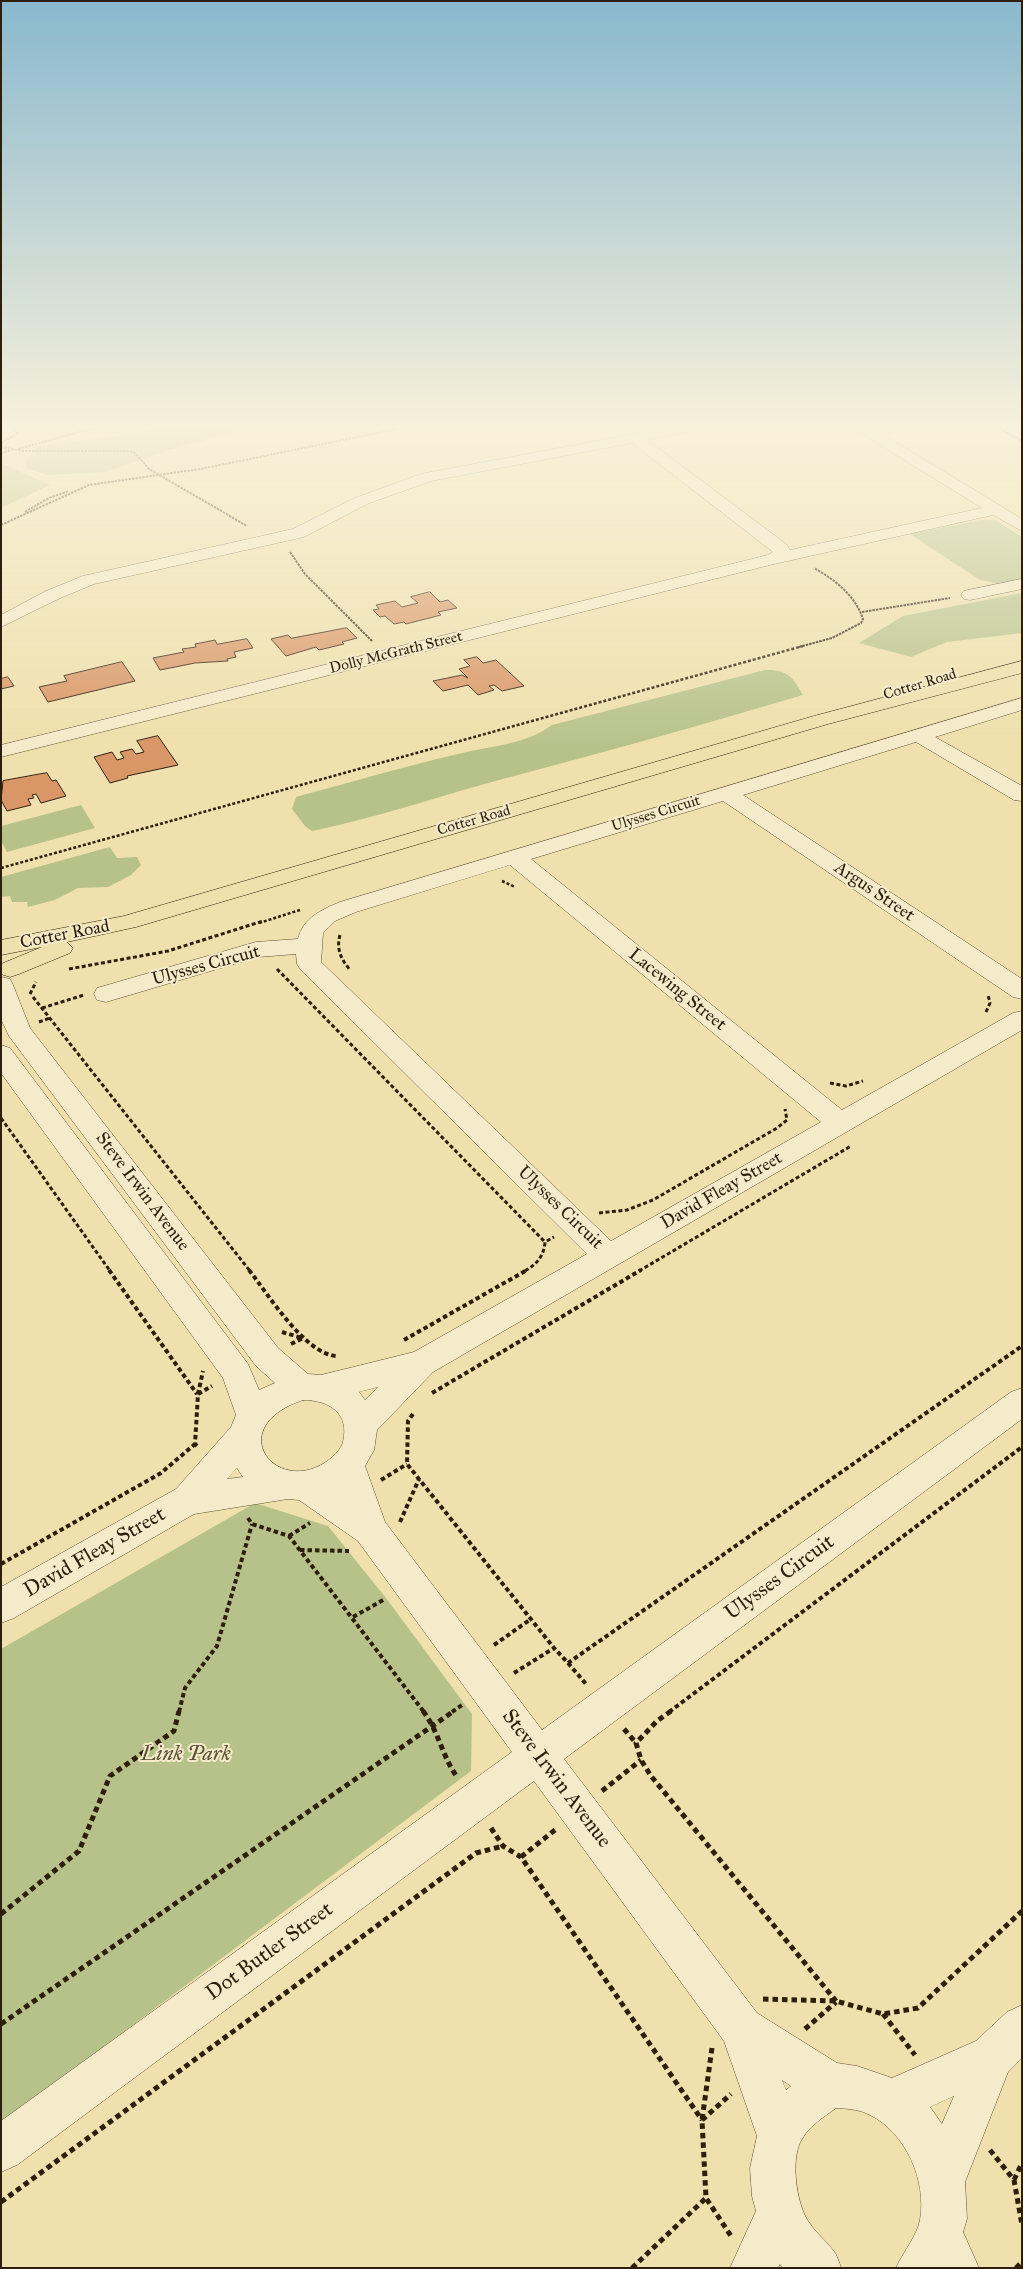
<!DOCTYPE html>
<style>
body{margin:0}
#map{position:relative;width:1023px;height:2269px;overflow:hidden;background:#efe0ad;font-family:"IM FELL Great Primer",serif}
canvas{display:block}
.frame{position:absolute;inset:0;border:2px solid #2e1f0d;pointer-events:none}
</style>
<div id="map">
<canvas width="1023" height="2269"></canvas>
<div class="frame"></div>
</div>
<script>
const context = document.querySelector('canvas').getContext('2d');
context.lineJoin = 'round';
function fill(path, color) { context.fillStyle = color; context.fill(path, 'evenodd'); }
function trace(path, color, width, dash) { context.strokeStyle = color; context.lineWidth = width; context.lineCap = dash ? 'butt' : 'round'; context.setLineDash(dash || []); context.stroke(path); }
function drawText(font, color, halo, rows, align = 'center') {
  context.font = font + ' "IM FELL Great Primer",serif'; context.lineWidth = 4; context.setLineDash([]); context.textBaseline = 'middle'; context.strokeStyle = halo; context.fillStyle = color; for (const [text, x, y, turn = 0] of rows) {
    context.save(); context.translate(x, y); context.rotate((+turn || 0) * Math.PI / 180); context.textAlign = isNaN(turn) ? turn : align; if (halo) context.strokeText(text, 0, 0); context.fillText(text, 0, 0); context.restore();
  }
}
fill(new Path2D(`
 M155 429H244L166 451 106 472 48 475 28 469 25 462 39 446 117 436Z
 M1 463 50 485 1 508Z
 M980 520H995L1022 537V578L1000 584 980 580 910 534Z
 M1022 593V633L947 642 911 657 859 643 903 616Z
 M765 670C787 669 793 677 803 695 696 727 589 756 481 785 425 801 370 819 312 831L305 826 292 809 296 797C351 782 406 766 462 753 492 746 527 744 552 725Z
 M81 805 95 828 7 852 1 841V826Z
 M110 847 117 858 137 857 141 865 131 875 108 887 78 888 55 900 28 907 27 902H12L10 896 1 897V877Z
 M255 1503 328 1526 386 1598 472 1714 471 1771 1 2124V1649Z`), '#b7c28b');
const building = new Path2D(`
 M430 592 440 602 448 600 457 608 438 612 441 615 406 624 404 622 394 624 385 616 380 617 373 610 379 609 376 605 395 601 402 607 418 603 411 597Z
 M347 628 357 638 342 642 344 644 319 650 316 647 286 656 271 639 288 635 291 638Z
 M247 639 253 648 234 652 236 657 227 659 228 661 195 663 160 670 153 658 184 652 182 649 196 647 195 644 215 640 217 644Z
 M477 657 483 663 496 660 524 686 502 691 494 685 489 686 494 690 478 695 468 685 443 691 433 681 462 675 468 678 459 669 470 666 464 660Z
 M122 662 135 681 48 702 39 687 67 681 64 676Z
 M8 677 14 686 1 689V679Z
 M158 736 178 765 127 776 128 778 110 783 94 757 112 752 117 760 124 758 120 752 132 749 136 754 144 752 137 741Z
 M47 773 52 781 56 780 66 796 41 803 36 794 32 795 34 798 28 799 31 805 7 811 1 800 3 781Z`);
fill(building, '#d99667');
trace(building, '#2e1f0d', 1);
const minor = new Path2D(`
 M660 429H690L688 432 647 440 786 544 790 550 982 508 859 432 857 429H874L1022 519V531L993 515 774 564 1 757V745L768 555 773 552 632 443 431 481 367 504 304 537 94 584 58 599 1 627V615L46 591 83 576 293 529 355 498 421 474Z
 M1022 579V589L970 600 964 599 961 595 964 591Z
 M1022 698V710L935 737 1022 786V801L1014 800 916 742 743 795 1022 979V999L1013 997 723 801 531 859 842 1110 1013 1013 1022 1011V1030L433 1372 377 1430 374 1450 365 1466 385 1522 542 1730 1011 1392 1022 1388V1419L564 1759 757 2013 837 2063 857 2066 892 2078 976 2041 1007 2012 1022 2005V2058L1008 2072 965 2182 967 2219 963 2232 979 2268H896C903 2252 917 2236 920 2220 927 2181 906 2133 870 2115 861 2110 850 2109 840 2108H836C824 2117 810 2125 802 2139 790 2158 796 2202 808 2221 815 2232 825 2240 833 2250 837 2255 839 2262 841 2268H783L780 2264 778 2268H730L756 2211 752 2196 750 2168 757 2136 724 2041 534 1781 17 2165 1 2172V2121L512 1752 358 1541 299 1500 288 1499 194 1514 14 1618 1 1623V1587L176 1489 231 1427 236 1415 223 1378 1 1073V1045L10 1048 248 1364 259 1390 275 1383 256 1366 9 1036 1 1019V977L10 979 13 985 30 1028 278 1348 308 1374 321 1375 414 1352 587 1254 300 969 297 964 296 954 258 957 106 1002 97 1000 94 994 97 988 256 942 298 939C303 918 321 910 340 902ZM510 865 821 1122 611 1241 321 962 323 933 335 921 356 912ZM378 1387 365 1400 359 1392ZM303 1400C329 1400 350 1413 343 1442 341 1450 333 1457 326 1462 275 1496 222 1427 303 1400ZM237 1468 243 1477 227 1479ZM782 2080 791 2086 786 2090ZM954 2096 942 2124 930 2107Z`);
const major = new Path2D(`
 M1022 661V673L828 724 136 927 67 942 73 948 70 953 19 974 10 977 1 974V964L42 947 1 955V940L124 916 814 716Z`);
trace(minor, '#5e4f35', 1);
trace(major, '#2e1f0d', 1);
trace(new Path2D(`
 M1000 429 1022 441
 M1 443 18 433 13 429
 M1 447 24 451H130L135 453 149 469 247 526
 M18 449 90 429
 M1 453 12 450
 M25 512 49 498 69 491
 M1 525 89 485 200 469 397 429
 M290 552 305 574 372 641
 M862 612 950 598
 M799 647 832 638 861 623 863 619C855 595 835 580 814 568`), '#2e1f0d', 2, [2.5, 1]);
trace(new Path2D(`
 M1 868 803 646
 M502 881 515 887
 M259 923 300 910`), '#2e1f0d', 2.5, [3, 2]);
trace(new Path2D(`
 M340 935C336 949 341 959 350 970
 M69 969 168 951 263 921
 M277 969 545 1242
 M30 994 36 982
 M33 997 250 1271
 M42 1008 84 995
 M986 1012 990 1003 988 995
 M39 1022 50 1018
 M830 1083 846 1086 863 1081
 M1 1118 110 1271
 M599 1213 627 1210 653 1200 777 1128 787 1120 785 1109
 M525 1271C537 1264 544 1256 545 1242L554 1237
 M639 1271 851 1146`), '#2e1f0d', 3, [4, 2.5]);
trace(new Path2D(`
 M109 1270 197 1394
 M249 1270C268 1294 306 1356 338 1356
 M282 1332 302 1338
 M404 1340 527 1270
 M291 1344 303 1338
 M432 1393 641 1270
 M198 1394 212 1386
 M413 1414 408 1421 407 1464 554 1648
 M197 1446 195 1444 198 1394 203 1371
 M381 1480 407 1464
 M248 1518 252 1524 289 1536 424 1712
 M400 1522 419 1479
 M289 1536 310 1523
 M300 1550 349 1551
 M1 1564 161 1473 195 1444
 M353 1617 385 1599
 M494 1645 531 1619
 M568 1663 586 1684
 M514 1673 554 1648 568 1663 1022 1346
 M179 1712 185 1688 217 1646 252 1524
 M452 1712 462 1705
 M669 1712 1022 1447`), '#2e1f0d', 4, [4.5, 3]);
trace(new Path2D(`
 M423 1711C439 1732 442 1756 457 1777
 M671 1711 657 1721 636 1743 641 1760 651 1776 836 2001
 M624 1729 636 1743
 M602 1791 641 1760
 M491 1828 503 1846 521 1857 702 2120
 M521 1857 555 1830
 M1 1914 79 1851 110 1776 174 1731 179 1711
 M763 1999 836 2001 883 2014 918 2008 1022 1911
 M883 2014 915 2055
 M1 2024 454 1711
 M805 2029 836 2002
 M712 2048 702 2120 706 2198 731 2236
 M702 2120 731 2094
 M990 2150 1014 2180 1022 2225
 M1014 2180 1022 2163
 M1 2202 476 1853 503 1846
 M632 2268 706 2198
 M1016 2268 1022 2262`), '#2e1f0d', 5, [5.5, 4]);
fill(minor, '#f5ebca');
fill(major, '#efe0ad');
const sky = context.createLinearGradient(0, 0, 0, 747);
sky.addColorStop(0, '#89b8ce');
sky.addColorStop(0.57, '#f8f1da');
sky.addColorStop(1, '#f8f1da00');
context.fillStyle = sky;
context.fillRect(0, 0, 1023, 747);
drawText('15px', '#2e1f0d', '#f5ebca', [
 ["Dolly McGrath Street",396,653,-14],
 ["Cotter Road",920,685,-17],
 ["Ulysses Circuit",656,814,-17],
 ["Cotter Road",474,821,-16]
]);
drawText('18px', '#2e1f0d', '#f5ebca', [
 ["Argus Street",874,892,34],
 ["Cotter Road",65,935,-11],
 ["Ulysses Circuit",206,966,-15],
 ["Lacewing Street",677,990,39],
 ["David Fleay Street",722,1191,-30],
 ["Steve Irwin Avenue",142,1192,53],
 ["Ulysses Circuit",560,1208,44]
]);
drawText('21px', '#2e1f0d', '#f5ebca', [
 ["David Fleay Street",95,1553,-30],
 ["Ulysses Circuit",780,1578,-36],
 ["Steve Irwin Avenue",556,1779,53],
 ["Dot Butler Street",270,1952,-36]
]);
drawText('italic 21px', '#575033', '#f5ebca', [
 ["Link Park",186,1755]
]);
</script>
